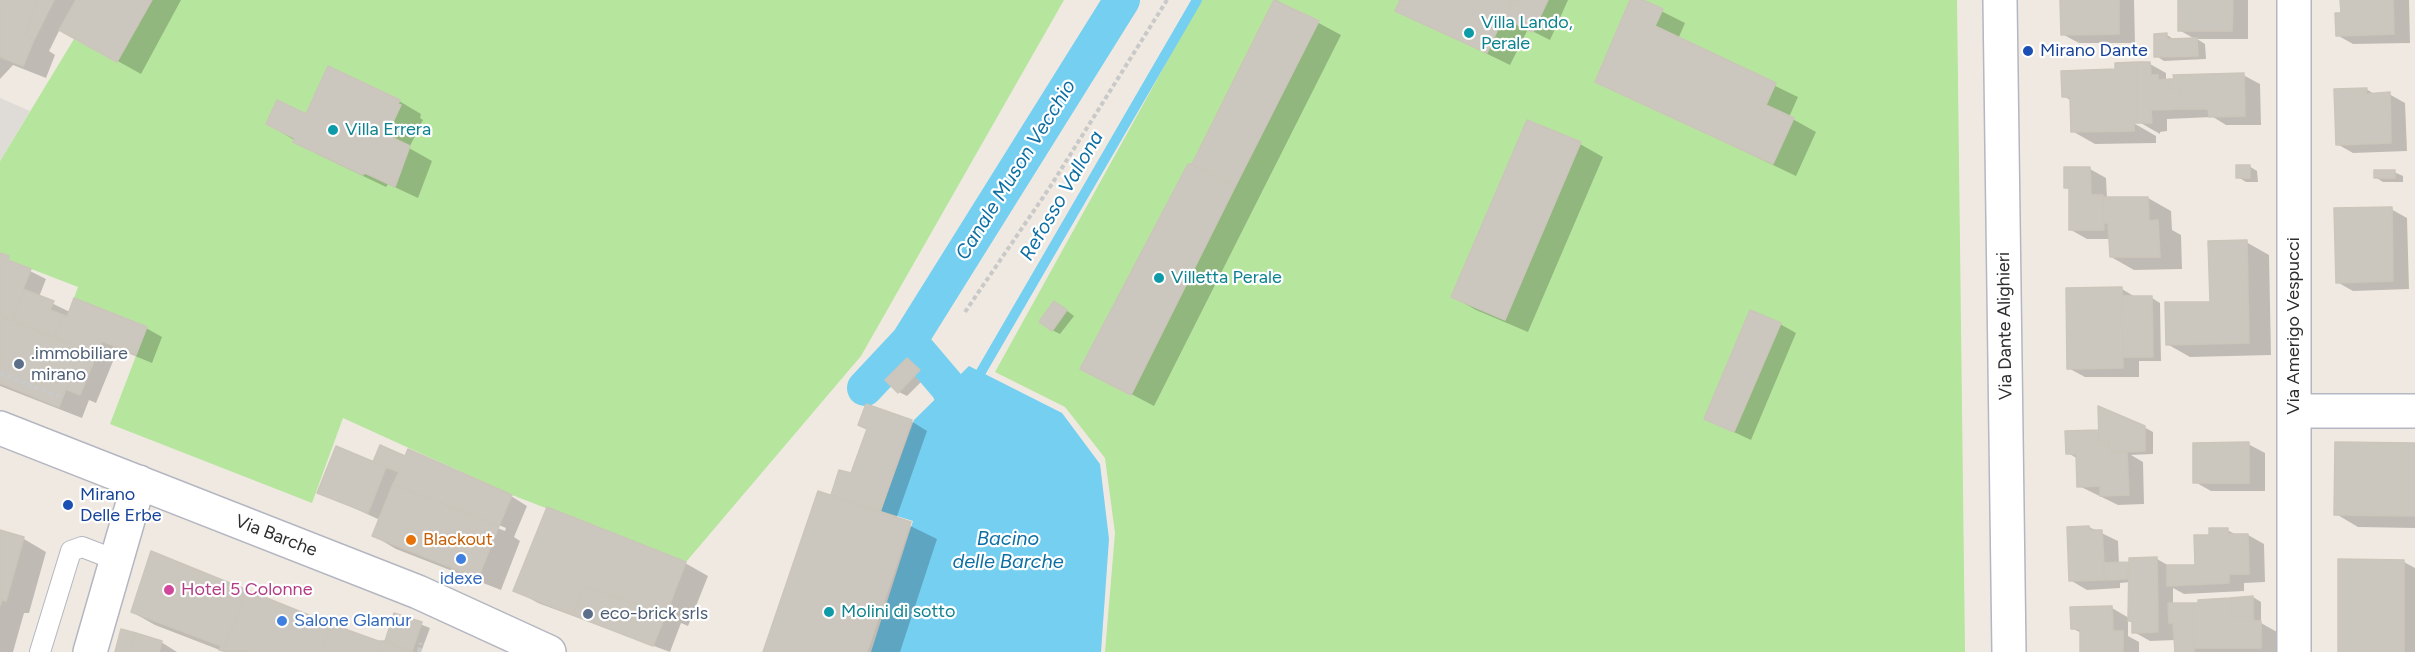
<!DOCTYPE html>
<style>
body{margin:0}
canvas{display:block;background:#efe9e1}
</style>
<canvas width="2415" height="652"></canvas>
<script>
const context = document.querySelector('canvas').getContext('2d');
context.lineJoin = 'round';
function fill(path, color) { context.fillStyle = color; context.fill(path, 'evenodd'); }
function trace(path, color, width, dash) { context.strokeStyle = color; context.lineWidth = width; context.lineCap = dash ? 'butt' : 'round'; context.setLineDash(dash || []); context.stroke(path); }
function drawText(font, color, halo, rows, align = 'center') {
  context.font = font + ' Figtree,sans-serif'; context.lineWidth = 4.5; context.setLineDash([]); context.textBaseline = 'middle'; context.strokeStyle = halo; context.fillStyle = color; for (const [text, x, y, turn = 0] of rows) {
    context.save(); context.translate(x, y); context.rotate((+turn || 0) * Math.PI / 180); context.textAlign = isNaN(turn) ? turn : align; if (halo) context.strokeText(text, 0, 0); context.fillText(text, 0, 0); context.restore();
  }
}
fill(new Path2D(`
 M152 0H1064L861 356 686 562 512 495 343 418 312 503 110 424 147 327 74 298 78 287 8 260 9 256 0 253V161L74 39 117 62Z
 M1201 0H1957L1965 652H1105L1115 533 1105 458 1065 407 995 372Z`), '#b6e59e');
fill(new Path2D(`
 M0 98 30 111 0 161Z`), '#dfdcd8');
fill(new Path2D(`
 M969 366 1062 413 1100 464 1109 539 1101 652H871L913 521 881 511 914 420Z`), '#75cff0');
fill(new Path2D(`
 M0 0H181L141 74 60 29 49 51 55 55 46 78 13 65 0 79Z
 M1276 0 1341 35 1154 406 1082 368 1193 165Z
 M1402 0H1568L1550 40 1528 29 1510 65 1397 10Z
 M1631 0H1639L1685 23 1678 39 1798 97 1789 117 1816 132 1796 176 1597 81Z
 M2062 0H2134L2135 43H2079L2062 34Z
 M2179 0H2248V39H2197L2205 44 2206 59 2164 61 2156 56 2167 35 2175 40 2195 39 2179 30Z
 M2342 0H2409L2410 43 2353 44 2337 35 2342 14Z
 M2150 64 2166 73V81L2243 75 2260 84 2261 125H2226L2213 117 2167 119V131L2160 132V134L2132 118 2130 121 2156 136V143L2095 144 2072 131V101L2063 96 2117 71Z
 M2366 89 2376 95 2389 94 2405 103 2407 151 2353 153 2337 144Z
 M399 101 421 114 420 118 423 120 409 148 432 161 418 198 388 184 386 187 317 154 268 124Z
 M1580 144 1603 157 1528 332 1476 310 1453 297Z
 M2249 166 2257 171 2258 182H2246L2238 177Z
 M2090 169 2106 178 2107 198H2148L2171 211 2172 230 2181 235 2182 269 2134 270 2111 257 2110 239H2087L2071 230 2070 190 2065 187Z
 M2394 172 2403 176V182H2383L2375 177Z
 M2391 209 2407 218 2409 289 2353 291 2337 282Z
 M2246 242 2269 255 2271 355 2190 357 2167 344 2211 303Z
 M0 256 46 279 39 297 70 312 146 328 162 337 152 363 118 349 96 403 89 400 82 418 0 386Z
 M2122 289 2137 298H2152L2160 303 2161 361H2139V377H2085L2068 368Z
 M1062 307 1074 316 1060 334 1052 330Z
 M1780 324 1796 333 1751 440 1706 419Z
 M908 360 927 376 907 396 899 392Z
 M911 421 927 431 896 519 937 539 900 652H765L840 498 832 494Z
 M2144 427 2153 432V454L2131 455 2143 462 2144 504 2118 505 2079 486 2078 459 2068 453 2098 431Z
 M2248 444 2265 453V491H2211L2195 482Z
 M2415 444V528L2358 527 2336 514Z
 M405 458 511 496 527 506 514 537 520 541 501 590 396 549 374 536 380 520 319 492 373 464ZM410 489 506 528 505 531 410 493Z
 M2089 527 2118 541 2119 564 2157 559 2171 567H2196L2210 536 2227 530 2237 535H2248L2264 544 2265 582 2244 583V591L2184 594 2173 588V605H2200V601L2253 597 2261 602V623L2277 632V652H2176V640L2150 641 2134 632 2133 623 2128 620V636L2139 642V652H2082L2081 633 2072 628 2112 608 2129 618 2130 582 2120 583V588L2087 590 2070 580Z
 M0 532 24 539 46 552 29 613H24L13 652H0Z
 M2404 562 2415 568V652H2339Z
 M685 563 708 576 688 626 681 623 670 652 538 603 515 590Z
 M132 612 396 646 387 640 395 614 430 628 421 652H225L155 625Z
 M161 642 177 652H117Z`), '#0003');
trace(new Path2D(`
 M974 384 1197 0`), '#75cff0', 10);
trace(new Path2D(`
 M909 341 949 388 967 433
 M865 388 909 341 1122 0`), '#75cff0', 36);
const building = new Path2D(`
 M0 0H38L24 36 34 40 23 66 0 57Z
 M38 0H54L34 40 24 36Z
 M76 0H152L117 62 59 30Z
 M1274 0 1319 21 1235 187 1192 164Z
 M1400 0H1514L1506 19 1503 18 1487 53 1395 11Z
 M1514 0H1548L1533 32 1506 19Z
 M1630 0H1643L1663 9 1655 26 1776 83 1766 105 1794 118 1773 164 1595 82Z
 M2060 0H2119V34L2061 35Z
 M2178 0H2233L2232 31H2178Z
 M2340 0H2393L2394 34 2336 36 2335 13H2341Z
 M2167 33V39L2197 38 2198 56 2154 57V34Z
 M2137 62V123H2134V131L2071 132 2070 97H2062L2061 71 2115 69V63Z
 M2137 62H2150L2151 75H2158V80L2170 79V89L2180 91V109L2151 110 2152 123H2137Z
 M328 66 400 100 398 104 401 105 387 135 410 146 395 187 365 173 363 175 293 142 294 138 266 124 277 100 306 114Z
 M2244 73 2245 116 2209 117 2208 109H2180V91L2170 89V79H2174L2173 75Z
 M2367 88 2366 94 2390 92 2391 143 2336 145 2334 89Z
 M1527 120 1581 142 1505 320 1451 297Z
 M1188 164H1192L1235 187 1131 395 1080 369Z
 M2236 165H2250V178H2236Z
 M2064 167H2090L2091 195H2103L2104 230H2069V188H2064Z
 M2374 170H2395V178H2374Z
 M2103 197H2148L2149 221 2158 220 2160 257H2110L2108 223H2103Z
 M2392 207 2393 281 2336 283 2334 208Z
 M2247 240 2249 343 2166 345 2165 302H2210L2208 241Z
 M0 253 9 256 8 260 31 269 23 289 25 290 12 321 0 316Z
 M2122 287 2123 368 2067 369 2066 288Z
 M25 290 54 301 50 310 63 315 54 337 12 321Z
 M2122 296H2152L2153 357H2123Z
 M74 298 147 327 136 355 102 341 80 395 66 389 81 348 54 337 63 315 67 317Z
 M1054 301 1067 310 1052 331 1039 322Z
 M1750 310 1781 323 1734 432 1704 419Z
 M0 316 81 348 59 407 0 383Z
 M907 358 920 370 898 393 885 380Z
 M866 404 912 420 880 512 831 495 839 470 851 473 867 429 858 425Z
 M2098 406 2145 426V451L2109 452V440L2099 441Z
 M2098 430 2099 441 2109 440V452L2127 451 2129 495 2100 496V486L2077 487 2076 454H2066L2065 431Z
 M2249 442V483H2193V443Z
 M2335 442 2415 443V516L2334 515Z
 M380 445 405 456 408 449 512 495 499 526 393 484 399 472 373 462Z
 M336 446 386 467 368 513 317 493Z
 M393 484 499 526 478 578 372 536Z
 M818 491 911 522 867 652H763Z
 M547 507 686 562 666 614 585 586 573 615 513 591Z
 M2089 526 2090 530H2102L2105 580 2069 581 2067 527Z
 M2209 528H2228V534H2248L2249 574H2229V583L2167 586V565H2195L2194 535H2209Z
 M0 530 24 537 6 601 2 600 0 606Z
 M151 551 247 590 223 651 219 650 221 646 131 612Z
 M2157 557 2158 632 2132 633V621H2128L2129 558Z
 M2338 559 2404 560V652H2338Z
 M2129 562 2127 579 2105 580 2103 563Z
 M585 586 666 614 653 646 573 615Z
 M247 590 331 624 321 652 223 651Z
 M2253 596V617H2230V598Z
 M2230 598V617H2253L2254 621H2261V648H2194V603H2198V600Z
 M2168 603H2194V652H2175L2173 623H2169Z
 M2112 606 2113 631H2123V652H2080V629H2071L2070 607Z
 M394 613 422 622 412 651 385 641Z
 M331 624 381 642 378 652H321Z
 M121 629 136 633 131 652H115Z
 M136 633 162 641 159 652H131Z
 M376 641H385L412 652H378L381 642Z`);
fill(building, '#cbc7bf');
trace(building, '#cbc5ba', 1.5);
const lane = new Path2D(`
 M40 652 71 551 82 547 116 560`);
const street = new Path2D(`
 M2294 411H2415
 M0 428 418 592 549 652
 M90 652 139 482
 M2294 652V0`);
const secondary = new Path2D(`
 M2000 0 2009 652`);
trace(lane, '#b4b7c1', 22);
trace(street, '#b4b7c1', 36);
trace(secondary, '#b4b7c1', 36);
trace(new Path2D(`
 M965 312 1050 187 1167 0
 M0 373 63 398
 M419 652 421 643`), '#c9c9c9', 4, [4.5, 3]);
trace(lane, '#fff', 20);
trace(street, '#fff', 33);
trace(secondary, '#fff', 33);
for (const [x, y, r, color] of [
 [1469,33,6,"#0f9aa8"],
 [2028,51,6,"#1a4fb4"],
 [333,130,6,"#0f9aa8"],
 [1159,278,6,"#0f9aa8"],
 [19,364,6,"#5c6f8a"],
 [68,505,6,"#1a4fb4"],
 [411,540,6,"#e8710a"],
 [461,559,6,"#3f7fe0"],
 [169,590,6,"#d1479c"],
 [829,612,6,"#0f9aa8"],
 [588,614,6,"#5c6f8a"],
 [282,621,6,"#3f7fe0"]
]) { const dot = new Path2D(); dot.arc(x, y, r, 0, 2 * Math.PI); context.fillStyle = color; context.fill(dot); trace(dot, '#fff', 2); }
drawText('18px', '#0d838f', '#fff', [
 ["Villa Lando,",1481,23],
 ["Perale",1481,44],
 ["Villa Errera",345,130],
 ["Villetta Perale",1171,278],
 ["Molini di sotto",841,612]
], 'left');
drawText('18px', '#164399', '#fff', [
 ["Mirano Dante",2040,51],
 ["Mirano",80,495],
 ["Delle Erbe",80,516]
], 'left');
drawText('18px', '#2e2e2e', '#fff', [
 ["Via Dante Alighieri",2005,326,-91],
 ["Via Amerigo Vespucci",2294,326,-90],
 ["Via Barche",276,536,21]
]);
drawText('18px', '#4e5e75', '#fff', [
 [".immobiliare",31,354],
 ["mirano",31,375],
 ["eco-brick srls",600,614]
], 'left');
drawText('18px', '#c56008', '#fff', [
 ["Blackout",423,540]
], 'left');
drawText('18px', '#366cbe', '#fff', [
 ["idexe",461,579],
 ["Salone Glamur",294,621,"left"]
]);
drawText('18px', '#b23c85', '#fff', [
 ["Hotel 5 Colonne",181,590]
], 'left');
drawText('italic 20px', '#0d6fa3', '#fff', [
 ["Canale Muson Vecchio",1016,170,-58],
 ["Refosso Vallona",1062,196,-60],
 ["Bacino",1008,539],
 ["delle Barche",1008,562]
]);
</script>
